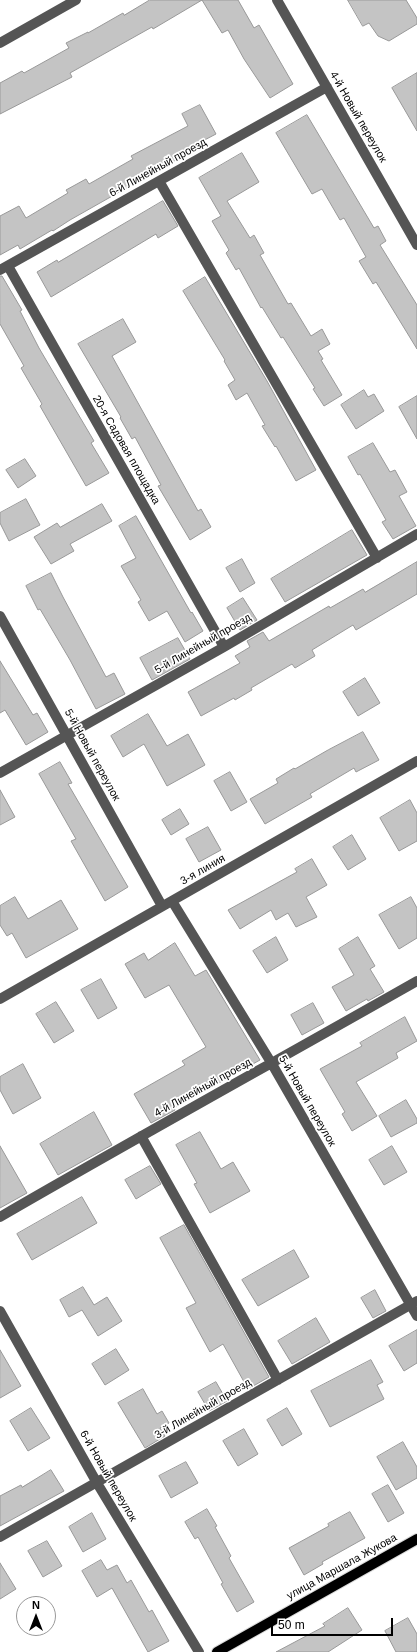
<!DOCTYPE html>
<meta charset="utf-8">
<style>
body{margin:0}
#map{position:relative;width:417px;height:1652px;overflow:hidden;background:#fff;font-family:Arial,sans-serif}
canvas{display:block}
.north{position:absolute;left:16px;top:1596px;width:40px;height:40px;box-sizing:border-box;background:#fff;border:1px solid #999;border-radius:50%;rotate:0deg;font-size:11px;font-weight:700;line-height:16px;text-align:center;color:#000}
.north::after{content:'';display:block;margin:auto;width:14px;height:18px;background:#000;clip-path:polygon(50% 0,100% 100%,50% 72%,0 100%)}
.scale{position:absolute;left:271px;top:1618px;width:122px;height:18px;box-sizing:border-box;border:2px solid #000;border-top:0;padding-left:5px;font-size:12px;line-height:14px;white-space:nowrap;color:#000;-webkit-text-stroke:3px #fff;paint-order:stroke}
</style>
<div id="map">
<canvas width="417" height="1652"></canvas>
<div class="north">N</div>
<div class="scale">50 m</div>
</div>
<script>
const context = document.querySelector('canvas').getContext('2d');
context.lineJoin = 'round';
function fill(path, color) { context.fillStyle = color; context.fill(path, 'evenodd'); }
function trace(path, color, width, dash) { context.strokeStyle = color; context.lineWidth = width; context.lineCap = dash ? 'butt' : 'round'; context.setLineDash(dash || []); context.stroke(path); }
function drawText(font, color, halo, rows, align = 'center') {
  context.font = font + ' Arial,sans-serif'; context.lineWidth = 3.5; context.setLineDash([]); context.textBaseline = 'middle'; context.strokeStyle = halo; context.fillStyle = color; for (const [text, x, y, turn = 0] of rows) {
    context.save(); context.translate(x, y); context.rotate((+turn || 0) * Math.PI / 180); context.textAlign = isNaN(turn) ? turn : align; if (halo) context.strokeText(text, 0, 0); context.fillText(text, 0, 0); context.restore();
  }
}
const building = new Path2D(`
 M150 0H238L254 28 259 25 293 84 270 98 244 59 228 30 222 33 202 0 153 29 152 27 70 73 72 77 0 114V83L22 71 24 73 69 48 66 43 88 32V33L123 13 124 15Z
 M348 0H406L417 18V24L389 41 378 36 369 23 363 26Z
 M417 73V131L392 88Z
 M200 105 216 134 195 145 197 148 70 220 53 231 52 230 20 249 18 245 0 255V216L19 206 26 218 68 193 66 190 86 179 89 184 133 159 131 156 188 126 182 114Z
 M307 115 374 228 378 226 386 241 380 245 417 305V349L376 282 373 284 359 261 366 257 344 218 340 220 322 189 312 194 276 133Z
 M242 153 259 182 227 201 250 238 254 235 264 253 260 255 288 304 291 303 311 336 322 329 330 344 318 351 323 359 321 360 342 395 324 406 313 389 315 388 283 337 281 338 262 307 261 308 239 268 236 270 226 253 229 250 212 221 221 216 199 178Z
 M163 201 178 226 158 238 156 234 51 297 37 272 57 260 58 262Z
 M0 276H2L22 310 20 311 39 348 94 441 91 443 109 473 86 486 40 406 42 404 21 368 24 366 0 324Z
 M205 277 267 381 316 470 296 481 276 446 275 447 262 426 265 425 247 393 236 400 228 385 235 380 224 361 225 360 183 291Z
 M123 319 136 342 112 356 198 511 201 509 211 527 190 540 158 486 161 485 135 437 132 439 120 418 121 417 78 344Z
 M364 390 368 397 374 394 384 411 356 429 341 405Z
 M417 396V439L399 407Z
 M373 443 390 472 395 470 407 492 399 496 416 526 393 539 382 522 386 520 360 474 358 475 348 457Z
 M25 459 36 476 18 488 6 470Z
 M26 499 40 525 9 541 0 523V513Z
 M102 504 112 521 70 544 74 551 51 564 34 537 57 523 60 527Z
 M136 516 191 613 192 612 203 631 185 642 167 611 149 621 138 602 141 600 121 566 136 558 119 526Z
 M352 530 367 555 285 602 271 579Z
 M242 559 255 583 240 592 226 568Z
 M417 562V594L356 630 353 625 312 650 315 656 295 668 292 664 251 688 252 690 235 700 234 698 201 716 188 692 240 663 235 656 250 647 247 641 263 632 269 641 329 606 330 608 363 589 365 592Z
 M51 573 63 597 106 677 114 673 125 694 96 709 70 660 40 609 38 610 26 586Z
 M243 598 257 620 240 630 227 608Z
 M178 638 190 659 152 680 140 658Z
 M0 661 33 715 37 713 48 732 26 745 5 710 0 713Z
 M365 678 380 703 358 716 343 692Z
 M148 714 167 746 188 734 205 765 167 786 144 744 123 757 111 736Z
 M363 732 379 760 356 772 354 768 310 794 312 797 265 824 250 799 278 783 276 779 294 768 295 769 328 750Z
 M60 762 72 783 68 784 128 887 105 901 71 841 76 839 39 774Z
 M230 772 247 802 231 811 214 781Z
 M0 790 15 817 0 825Z
 M410 800 417 813V841L399 851 380 818Z
 M180 809 189 824 171 835 162 820Z
 M208 827 221 850 199 862 186 839Z
 M352 835 366 859 348 870 333 847Z
 M312 859 327 885 306 897 317 917 296 927 288 913 276 920 271 910 240 929 228 910 297 872 295 869Z
 M15 897 28 919 61 900 78 929 26 958 12 933 7 936 0 925V906Z
 M411 897 417 908V938L399 949 379 915Z
 M276 937 288 960 267 973 253 951Z
 M358 937 375 966 370 969 384 992 368 1001 367 999 346 1011 332 987 354 975 339 949Z
 M175 943 195 976 206 970 260 1060 174 1108 175 1110 151 1123 134 1094 185 1065 182 1061 206 1047 169 985 145 998 125 964 144 953 148 960Z
 M101 979 117 1008 98 1019 81 990Z
 M56 1002 74 1031 54 1043 36 1014Z
 M313 1003 324 1023 302 1035 291 1015Z
 M405 1017 417 1041 396 1053 398 1058 356 1082 377 1116 352 1131 342 1114 345 1112 320 1069 362 1046 360 1043Z
 M23 1064 41 1098 13 1114 0 1090V1077Z
 M406 1100 417 1119V1123L391 1137 379 1116Z
 M94 1112 112 1145 58 1175 40 1144Z
 M200 1132 221 1169 233 1162 250 1191 210 1213 194 1184 197 1183 176 1145Z
 M0 1146 27 1193 0 1208Z
 M392 1146 407 1172 384 1185 369 1160Z
 M150 1166 161 1184 136 1199 125 1180Z
 M82 1197 97 1223 32 1260 17 1234Z
 M184 1225 269 1377 248 1389 223 1344 210 1352 186 1308 196 1303 160 1238Z
 M294 1250 309 1277 258 1306 242 1280Z
 M83 1287 94 1305 107 1297 122 1321 98 1336 82 1310 69 1317 60 1300Z
 M375 1290 386 1311 373 1318 361 1298Z
 M316 1318 330 1342 292 1364 278 1341Z
 M417 1330V1363L404 1371 389 1346Z
 M116 1349 129 1370 105 1385 92 1364Z
 M0 1350 21 1386 0 1398Z
 M371 1360 383 1382 377 1385 384 1399 330 1427 311 1391Z
 M216 1382 227 1401 209 1411 198 1392Z
 M143 1389 157 1414 162 1411 169 1423 160 1428 165 1436 145 1448 118 1403Z
 M31 1408 50 1438 28 1451 10 1421Z
 M287 1408 302 1434 282 1446 267 1420Z
 M244 1429 258 1454 238 1466 223 1441Z
 M403 1442 417 1467V1478L396 1490 377 1457Z
 M186 1462 198 1483 171 1498 159 1476Z
 M51 1470 64 1491 0 1526V1496L21 1485 22 1487Z
 M388 1485 404 1513 388 1522 372 1494Z
 M207 1509 217 1526 215 1527 231 1556 229 1558 254 1602 237 1612 221 1584 223 1583 198 1537 195 1539 185 1522Z
 M350 1512 365 1538 322 1562 323 1564 304 1575 289 1548 329 1526 328 1524Z
 M92 1513 106 1539 83 1552 69 1527Z
 M47 1541 62 1566 43 1577 28 1551Z
 M101 1560 107 1570 117 1565 127 1583 131 1580 149 1612 152 1610 169 1641 148 1652 112 1588 97 1597 82 1571Z
 M0 1563 16 1589 0 1599Z
 M348 1608 362 1630 328 1652H276L325 1626 323 1624Z
 M408 1618 417 1634V1652H396L385 1631Z`);
fill(building, '#c4c4c4');
trace(building, '#999', 1);
const major = new Path2D(`
 M217 1652 417 1539`);
trace(major, '#dbdbdb', 12);
trace(new Path2D(`
 M277 0 417 245
 M0 43 76 0
 M159 181 377 558
 M8 266 224 647
 M0 270 327 87
 M0 616 162 906
 M0 773 224 647 417 534
 M172 901 272 1064 417 1316
 M0 999 417 761
 M141 1136 278 1380
 M0 1217C138 1137 278 1060 417 981
 M0 1311 97 1483 199 1652
 M0 1537 417 1301`), '#555', 10);
trace(major, '#000', 10);
drawText('11px', '#000', '#fff', [
 ["4-й Новый переулок",358,117,60],
 ["6-й Линейный проезд",158,168,-29],
 ["20-я Садовая площадка",126,450,60],
 ["5-й Линейный проезд",203,644,-30],
 ["5-й Новый переулок",92,755,61],
 ["3-я линия",203,870,-30],
 ["4-й Линейный проезд",203,1088,-29],
 ["5-й Новый переулок",307,1101,60],
 ["3-й Линейный проезд",203,1409,-30],
 ["6-й Новый переулок",108,1476,60],
 ["улица Маршала Жукова",342,1567,-29]
]);
</script>
